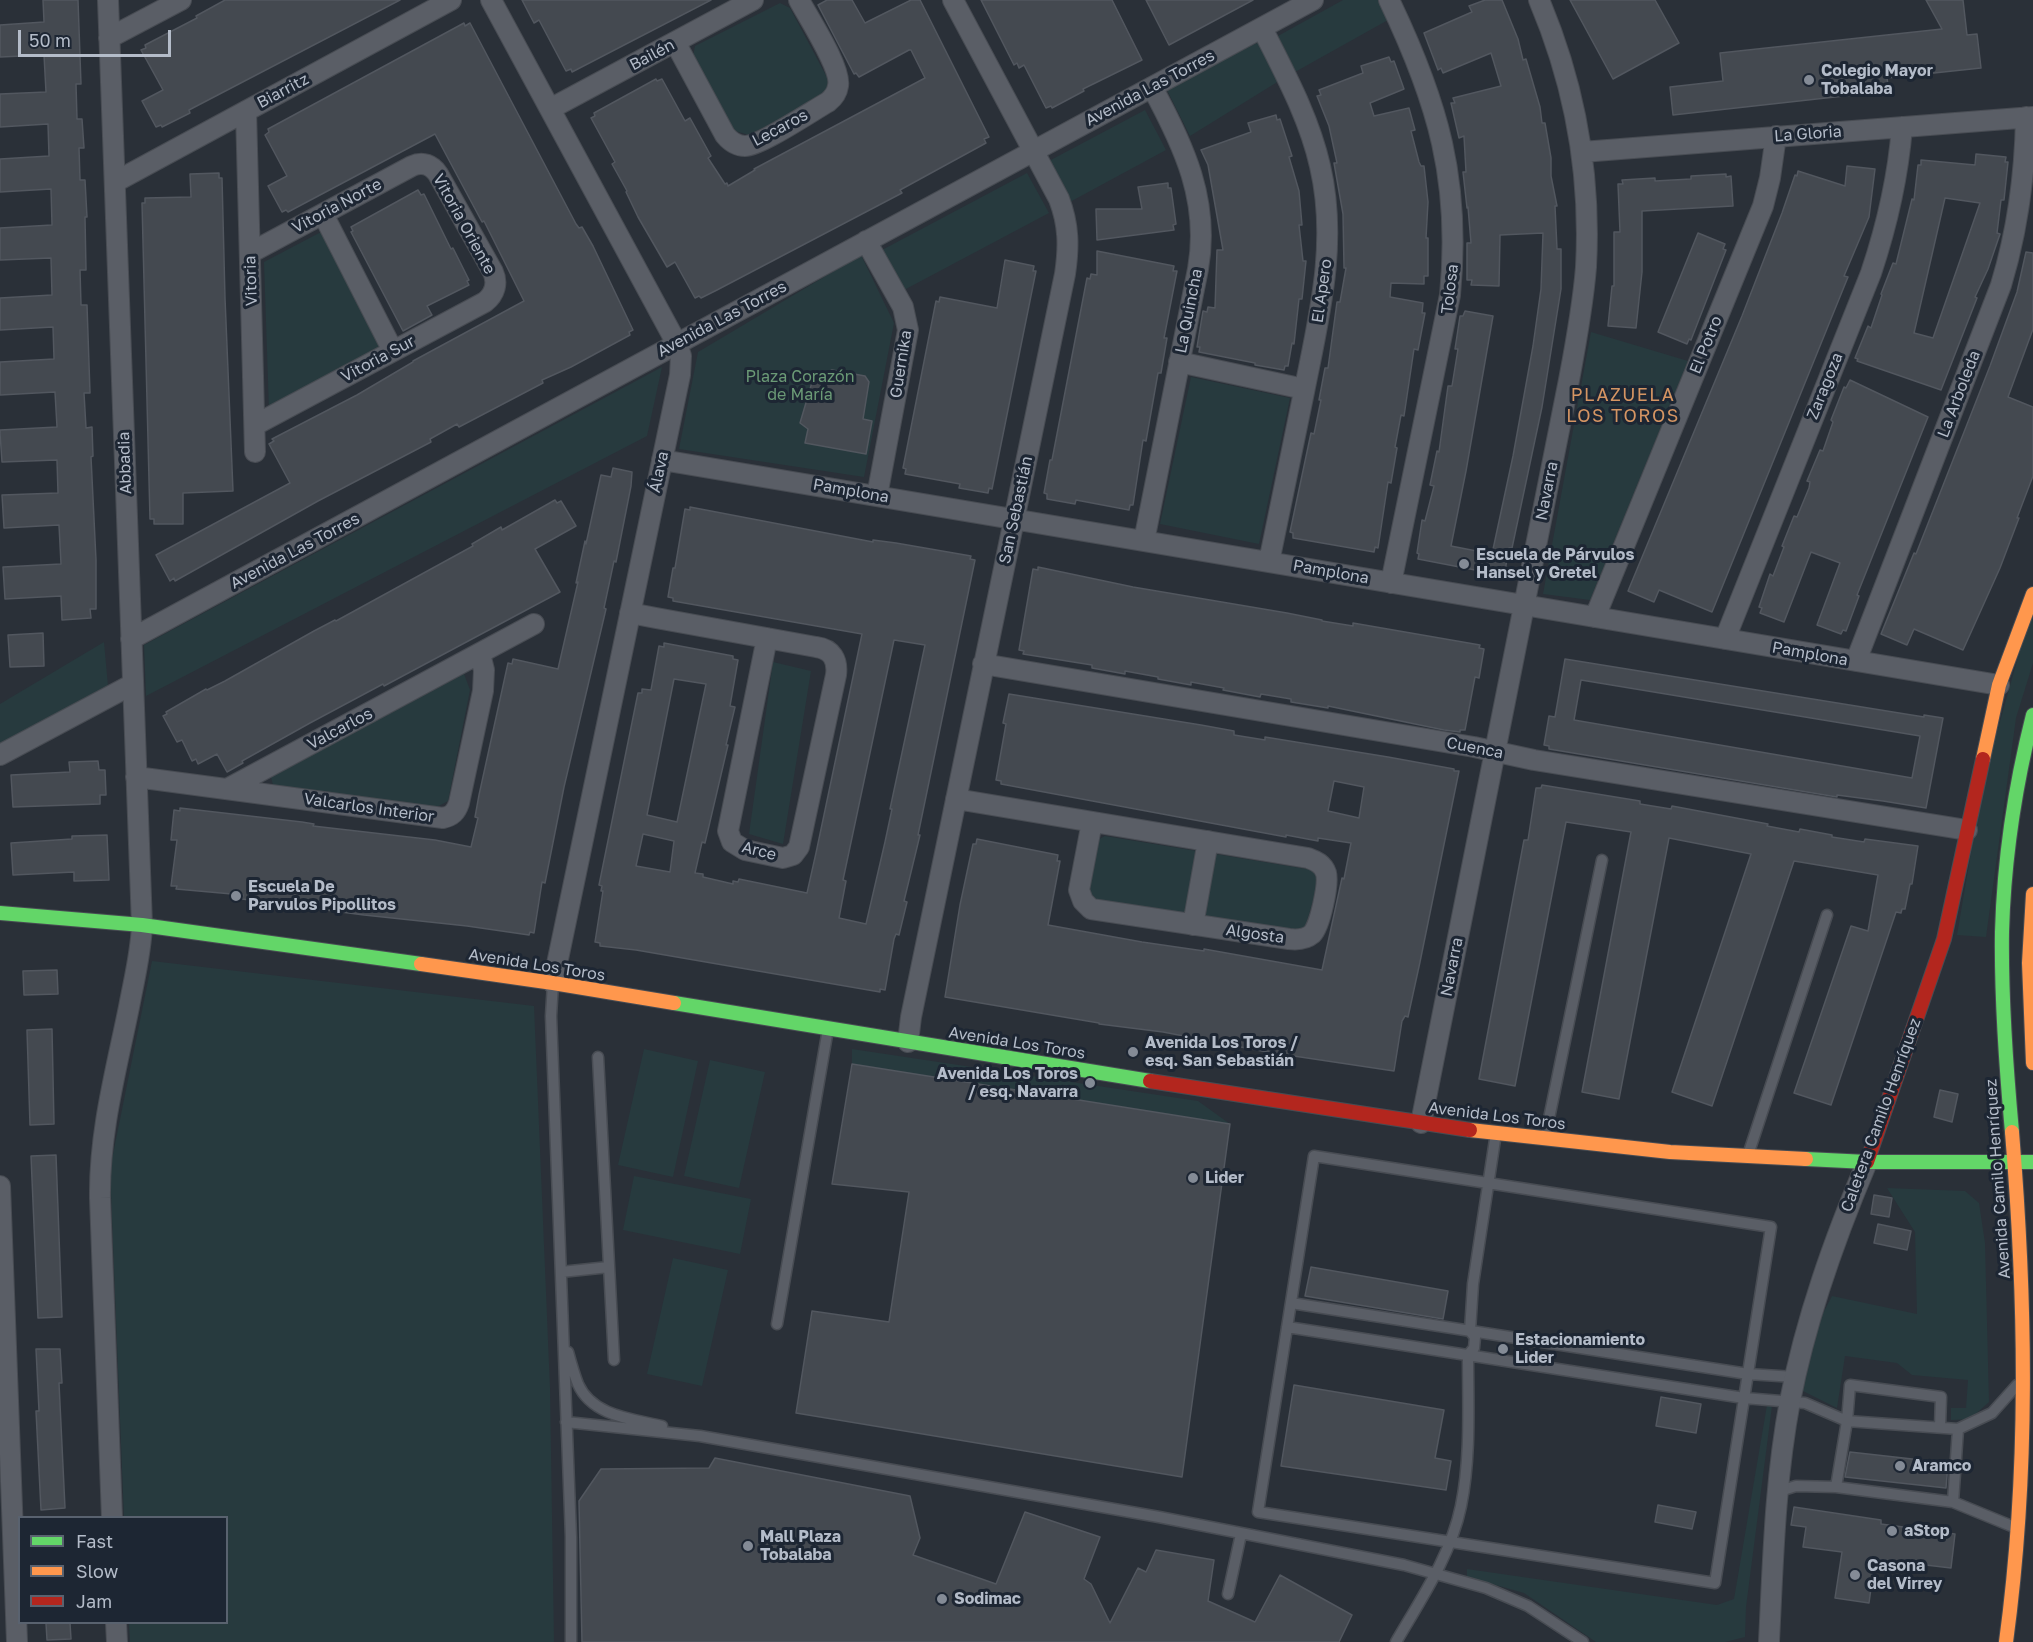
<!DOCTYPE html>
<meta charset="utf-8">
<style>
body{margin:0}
#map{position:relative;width:2033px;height:1642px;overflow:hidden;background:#2a3038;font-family:"Golos Text",sans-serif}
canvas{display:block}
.legend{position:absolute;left:18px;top:1516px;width:210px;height:108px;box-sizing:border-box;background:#1d2633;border:2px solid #59626f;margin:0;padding:8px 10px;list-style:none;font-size:18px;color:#b4bcc9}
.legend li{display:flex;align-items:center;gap:12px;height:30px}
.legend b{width:30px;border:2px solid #59626f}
.scale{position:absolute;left:18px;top:30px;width:153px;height:27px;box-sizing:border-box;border:3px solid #b4bcc9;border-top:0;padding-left:8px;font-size:18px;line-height:21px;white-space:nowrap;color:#b4bcc9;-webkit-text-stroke:4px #1d2633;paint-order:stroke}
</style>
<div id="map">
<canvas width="2033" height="1642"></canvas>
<ul class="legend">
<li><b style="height:8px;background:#63d668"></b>Fast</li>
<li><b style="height:8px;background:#ff974d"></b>Slow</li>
<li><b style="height:8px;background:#b3261e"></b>Jam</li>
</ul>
<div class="scale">50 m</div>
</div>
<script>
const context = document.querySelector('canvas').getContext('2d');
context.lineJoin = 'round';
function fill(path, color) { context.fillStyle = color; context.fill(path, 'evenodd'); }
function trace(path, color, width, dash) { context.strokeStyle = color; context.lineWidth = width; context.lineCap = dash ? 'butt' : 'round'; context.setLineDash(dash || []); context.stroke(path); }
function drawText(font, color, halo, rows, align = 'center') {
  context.font = font + ' "Golos Text",sans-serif'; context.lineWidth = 6; context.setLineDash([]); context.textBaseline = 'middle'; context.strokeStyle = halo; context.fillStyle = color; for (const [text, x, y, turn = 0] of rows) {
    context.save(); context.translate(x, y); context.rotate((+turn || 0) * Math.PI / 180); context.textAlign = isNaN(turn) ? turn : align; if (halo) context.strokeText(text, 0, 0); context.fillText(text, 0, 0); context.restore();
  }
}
fill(new Path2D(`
 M1343 0H1379L1388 20 1295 72 1278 36Z
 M780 3 790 8 830 83 829 94 749 135 732 130 693 56 695 46Z
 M1263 40 1279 81 1190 136 1166 88Z
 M1145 110 1166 150 1068 203 1047 162Z
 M1027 173 1049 213 904 290 882 250Z
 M323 231 382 345 269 410 264 262Z
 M861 255 894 323 864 477 679 449 698 352Z
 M1591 332 1688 361 1590 600 1543 594Z
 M662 367 647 436 146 696 144 645Z
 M1191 377 1290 398 1259 544 1160 524Z
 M2033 604V663L2016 718 1986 937 1957 935 1983 782Z
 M104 642 108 686 0 744V704Z
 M773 662 811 671 783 844 749 834Z
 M464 674 470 690 448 801 437 807 273 785 271 777Z
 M1105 836 1313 870 1319 880 1305 928 1289 935 1097 905 1087 893 1095 841Z
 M152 961 534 1006 550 1388 554 1642H130L129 1623 226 1622V1518H124L110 1169Z
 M644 1049 698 1061 673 1177 618 1165Z
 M852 1049 1198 1101 1230 1124 852 1064Z
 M710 1060 765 1072 739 1188 684 1176Z
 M634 1176 751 1199 740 1254 623 1230Z
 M1887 1188 1965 1191 1979 1203 1985 1243 1989 1402 1970 1419 1951 1420V1408H1966L1968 1380 1912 1375 1897 1363 1845 1356 1837 1408 1801 1390 1818 1323 1832 1296 1917 1314 1915 1232Z
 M673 1258 728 1270 702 1386 647 1374Z
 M1767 1405 1772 1406 1746 1607 1745 1637 1725 1642H1596L1524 1593 1467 1577V1569L1717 1605 1734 1599Z`), '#273a3e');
const building = new Path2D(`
 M43 0H78L81 84H76L77 119H82L84 148H79L80 180H85L87 217H85L86 270H80L81 305H87L90 393H84L86 428 92 427 93 456 91 457 96 560V609H90L91 618 62 620 61 596 5 599 3 567 61 564 59 525 4 528 2 495 58 493 57 460 2 462 0 433V430L57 427 55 392 0 395V362L54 359 53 327 0 330V298L52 295 51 258 0 260V228L52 225 51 189 0 192V159L49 156 48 124 0 127V94L46 92 44 55 0 57V25L44 22Z
 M225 0H400L189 110 190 113 162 127 161 125 156 127 142 101 163 90 141 50 146 48 145 45 197 18 196 16Z
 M522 0H711L572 72 571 69 566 71 539 20 534 23Z
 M827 0H852L865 23 911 0H920L989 137 984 139 986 143 900 190 902 193 717 290 701 298 699 296 695 298 675 262 667 267 638 217 626 192 627 191 612 164 615 162 591 118 595 116 594 113 656 79 657 81 662 79 685 121 690 118 711 156 708 158 725 184 727 183 728 186 755 170 754 169 925 78 911 50H909L859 77 856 73 854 74 818 5Z
 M981 0H1112L1142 60 1083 89 1084 91 1052 108 1051 106 1046 108 1024 65 1019 68 1017 63 1014 65Z
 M1146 0H1253L1169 45Z
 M1485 0H1502L1518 39 1523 60 1526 59 1540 107 1542 123H1545L1551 158V176L1557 206H1555L1557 249H1561V289L1542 407 1512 548H1509L1505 571 1502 570 1501 575 1418 559 1419 554 1417 553 1422 520 1425 521 1434 486 1430 485 1437 451 1439 452 1448 386H1452L1458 349H1455L1460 316H1463L1465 311 1493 316 1466 471 1451 546 1492 554 1513 456 1533 346 1541 289 1543 233 1500 235 1499 286 1471 285 1472 280H1467V243H1471L1468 207 1467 208 1463 172H1466L1464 136 1459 138 1451 103H1455L1453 98 1501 86 1491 53 1443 73 1441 68 1438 70 1424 33 1472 12 1469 6Z
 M1570 0H1655L1679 43 1613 79Z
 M1926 0H1963L1967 35 1977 34 1981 68 1887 78 1889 91 1673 115 1670 87 1723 81 1720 53 1942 29Z
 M464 23 465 26 470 23 576 224 579 228 582 227 593 246 633 330 629 332 630 335 571 367 542 380 543 383 459 427 457 424 430 439 431 442 318 501 175 581 174 578 170 581 156 555 290 483 269 444 274 441 272 439 357 395 413 362V361L524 301 484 221 482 222 435 134 288 212 286 210 282 212 268 186 287 176 265 135 269 132 268 129Z
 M1389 57 1391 62 1394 61 1404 89 1370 103 1374 116 1409 108 1415 130 1411 131 1419 162 1421 166H1424L1428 202 1426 238H1428V276H1424V284L1391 283 1390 297 1423 303 1422 313H1425L1418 350 1414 349 1404 416 1401 415 1395 447 1397 448 1391 483 1388 482 1378 548 1375 547 1374 552 1293 538V533L1290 532 1311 433 1314 434 1321 400H1319L1325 368H1328L1337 302H1340L1346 268H1344L1343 214 1334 163H1337L1329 126 1317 96 1321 95 1319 90 1363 73 1361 66Z
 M1276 115 1277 120 1280 119 1292 156 1289 157 1299 191 1302 225H1299L1303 261H1306L1302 299H1299L1294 344 1292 343 1288 366H1285L1284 370 1255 365V363L1199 352 1200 347H1197L1203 311 1207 312 1208 307 1215 308 1217 250H1223L1208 165 1201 150 1251 132 1248 123Z
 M1976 154 2006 157 2005 162H2008L2004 200H2001L1997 233 2000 234 1988 269 1975 297 1977 298 1941 390 1857 361 1858 359 1855 358 1868 326 1871 328 1882 295 1881 294 1893 263 1896 264 1912 199 1914 200 1918 165H1921V160L1975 165ZM1945 198 1980 203 1933 338 1914 333Z
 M1847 166 1875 169 1869 217 1844 276 1848 277 1712 612 1659 590 1654 602 1628 591 1742 316 1782 213 1795 175 1797 176 1798 171 1845 186Z
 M219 173V178H222L225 298 233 491 183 493V524H154V519H150L142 203H145V198L191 197 190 174Z
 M1726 174V177L1731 176 1733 206 1642 211V272L1636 328 1608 326 1612 286H1614V232H1620L1618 184H1623L1622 180 1655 178V181L1691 179V176Z
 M1168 183V188H1171L1176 224 1173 225 1174 230 1097 240 1096 209H1142L1138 187Z
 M418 190 421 195 424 194 451 249 453 248 469 280 467 281 469 285 427 306 432 315 403 331 351 232 353 231 351 227Z
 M1698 233 1725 244 1723 249 1726 250 1691 340 1689 339 1687 344 1658 332Z
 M1097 251 1174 266 1173 271H1177L1164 338H1167L1161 373H1158L1146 441 1143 440 1133 505H1130L1129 510 1076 500 1075 504 1047 499V494L1044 493 1050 460H1052L1087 278 1090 279 1091 274 1097 275Z
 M2026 252 2033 253V329L2008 397 2033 407V476L2017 518H2019L2000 568 1963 650 1914 629 1907 645 1881 634 1914 553 1916 554 1990 366 2017 292Z
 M1005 260 1034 266 1033 271H1036L992 489 989 488 988 493 959 488 960 484 905 474 906 469 903 468 936 301 939 302 940 297 997 308Z
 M832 370 865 376 869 382 863 419 872 421 866 454 805 443 808 429 800 423 813 379Z
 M1850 380 1928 417 1857 595 1859 596 1846 631 1843 630 1841 634 1817 625 1840 563 1811 552 1784 622 1760 613 1762 608 1759 607 1770 574 1773 576 1784 547 1782 546 1794 516 1797 517 1809 488 1810 482 1807 481 1820 450 1823 451 1833 422 1831 420 1844 387 1846 388Z
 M613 468 632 472 631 486 616 562 614 561 604 608 606 609 564 787 545 883 542 882 534 933 530 932 529 935 467 926 364 915 242 899 243 895 176 889 177 886H171L177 840H171L174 810 180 811V808L302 822 314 824 313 826 435 840 471 847 478 818 475 817 479 795 508 663 512 664 513 659 558 669 578 582 576 583 585 541 586 544 601 475 611 477Z
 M555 500 557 503 561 501 576 526 535 549 560 592 384 686 383 684 310 723 242 761 243 763 227 772 217 754 198 764 196 759 192 761 182 740 177 742 163 716 167 714 166 712 206 689 207 690 225 681 314 631 335 620 336 621 473 546 472 544 501 527 502 530Z
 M690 507 873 542V540L896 543 971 556 970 559 975 560 918 835H920L904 901 907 902 899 935 896 934 894 939 885 990 880 989V992L636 950 600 946V943L595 942 603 891H601L602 886 599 885 638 693H642V689L651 690 659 646 664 647V643L733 656V659L738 660 730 706 735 707 726 745H728L705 843 702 842 695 873 703 874V877L733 884V881L738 882 739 879 807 893 816 853 862 634 673 601V598L668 597 673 568H675L685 509 690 510ZM894 640 925 645 890 809H892L885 842 866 924 839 918 846 881 843 880ZM674 679 706 684 677 822 647 815ZM643 834 674 841 670 872 636 866Z
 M1038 567 1133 587 1287 613 1322 620V621L1353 626V623L1480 645 1479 648 1484 649 1479 678 1475 677 1465 730H1460V732L1444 730 1328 706V708L1291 702V699L1261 694 1260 697 1223 690 1224 688 1191 682V685L1158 679V677L1125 671V674L1092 668V665L1023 654 1024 651 1019 650 1028 598 1033 569 1038 570Z
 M43 633 44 666 10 667 8 635Z
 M1565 659 1924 717V715L1943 718 1926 808 1883 801 1837 795V797L1549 749V746L1544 745 1549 716 1555 717ZM1581 680 1920 736 1912 778 1574 720Z
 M1009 694 1201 725 1234 731V735L1265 740V737L1388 757 1454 769V771H1459L1420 962 1408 1017 1405 1016 1402 1021 1394 1071 1267 1052 1163 1032 1099 1024V1023L945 997 960 905 973 844H976L977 839 1058 855 1057 861H1060L1048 925 1142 942 1204 951V949L1322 970 1342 878 1344 879 1351 843 1318 838V841L1286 835V837L1001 784V781L996 780 1006 724 1003 723ZM1334 781 1364 787 1359 818 1328 811Z
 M98 761 99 770H105L106 795H100V804L13 807 11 775 70 772 69 762Z
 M1542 785 1640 801V804L1671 809 1672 806 1768 824 1767 826 1799 832 1800 829 1832 835V837L1864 842 1865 839 1918 846 1912 884H1910L1905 909H1902L1901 913 1896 912 1831 1105 1794 1093 1851 926 1868 931 1878 875 1794 861 1712 1106 1672 1092 1751 854 1669 838 1619 1099 1582 1092 1631 832 1566 822 1515 1086 1479 1079 1524 840H1528L1536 788H1541Z
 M107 835 109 880 74 881V872L13 875 11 843 72 839V836Z
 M57 970 58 994 24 995 23 971Z
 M52 1029 54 1124 30 1125 27 1030Z
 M852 1064 1230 1124 1182 1477 796 1413 812 1311 889 1322 909 1192 832 1184Z
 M1940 1090 1958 1094 1952 1122 1934 1117Z
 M56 1155 62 1317 38 1318 31 1156Z
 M1874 1195 1892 1198 1889 1217 1871 1214Z
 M1878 1224 1911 1231 1907 1250 1874 1243Z
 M1311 1267 1448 1291 1443 1319 1305 1296Z
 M36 1349H60L62 1383H59L65 1508 41 1510 36 1411H39Z
 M1294 1385 1444 1410 1435 1458 1451 1461 1446 1490 1281 1466Z
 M1661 1397 1701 1404 1696 1433 1656 1426Z
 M1850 1452 1948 1463 1946 1488 1845 1477Z
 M715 1458 910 1496 920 1538 913 1555 996 1584 1025 1512 1100 1537 1084 1579 1091 1584 1110 1623 1138 1568 1146 1572 1156 1550 1214 1560 1208 1601 1255 1622 1280 1575 1352 1615 1339 1642H582L579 1501 601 1469 709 1468Z
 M1658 1505 1696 1512 1692 1529 1655 1522Z
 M1794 1507 1881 1520V1524L1955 1534 1951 1568 1875 1559 1869 1603 1835 1598 1842 1552 1803 1547 1806 1527 1791 1525Z
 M46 1623H70L71 1639 47 1640Z`);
fill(building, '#444950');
trace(building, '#52575f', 1.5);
const lane = new Path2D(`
 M553 983 551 1016 571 1537V1642
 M598 1057 614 1360
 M1545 1138 1602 860
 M1748 1155 1827 915
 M1314 1156 1771 1227 1715 1583 1258 1512Z
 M561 1272 609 1267
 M1291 1303 1748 1374 1795 1377
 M777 1324 828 1029
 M1287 1327 1744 1398 1805 1403 1847 1421 1958 1429 1992 1413 2017 1385
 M568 1352C571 1363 574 1374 578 1384 592 1416 632 1419 662 1426
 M566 1422 700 1436 1159 1517 1404 1565 1486 1588 1528 1606 1583 1642
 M1836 1487 1847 1421 1850 1385 1941 1397 1940 1427
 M1777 1495 1783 1490 1796 1486 1836 1487 1953 1502 2014 1527
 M1953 1502 1958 1429
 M1228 1594 1241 1534
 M1396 1642C1421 1599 1451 1555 1461 1506 1471 1457 1468 1404 1468 1355L1474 1348 1475 1337 1470 1331 1473 1284 1496 1133`);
const street = new Path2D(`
 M108 0 142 925C141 953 134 980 129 1007 116 1071 99 1133 100 1198L112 1518
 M491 0 677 344 681 356 680 375 553 983
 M1389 0C1438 102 1461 181 1450 295L1391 583
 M1262 28C1284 72 1309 117 1320 166 1338 243 1319 317 1304 392 1292 449 1281 506 1269 562
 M109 38 181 0
 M675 42 725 135C730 141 736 146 745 146 760 146 812 111 828 102 833 98 837 93 838 86 842 69 808 17 799 0
 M550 109 753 0
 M246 111 255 452
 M1582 152 2033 117
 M115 182 451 0
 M323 214 393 351
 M866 241 903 307 908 330 877 496
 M250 253 412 166C423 161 432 165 438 174L493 272C498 283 495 294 485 302L255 425
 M1179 362 1304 389
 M662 460 1999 685
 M1144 541 1198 269C1210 201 1184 146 1152 87
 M630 613 656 618 816 647C832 649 838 660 836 675L799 847 793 855 783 858 745 850 732 842 728 831 767 638
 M1595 617 1763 206 1770 178 1776 136
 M131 639 1313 0
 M1725 639 1871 273C1887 225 1898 178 1902 127
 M1856 661 2001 285C2018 229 2025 175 2026 117
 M983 664 1474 747 1534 760 1967 830
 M0 755 133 684
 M136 777 443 818C452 816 456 812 459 803L483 691 484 670 480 654
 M227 789 534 624
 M956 799C1073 819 1190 839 1308 858 1316 861 1323 864 1326 873 1329 884 1320 926 1312 934 1305 940 1297 940 1289 939L1091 909 1083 901 1079 890 1092 822
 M1193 925 1208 841
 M908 1042 911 1017 1065 274C1069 247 1069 225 1059 199L953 0
 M1421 1123 1569 380C1576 343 1583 305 1586 267 1591 175 1575 85 1539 0
 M0 1186 17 1642
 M116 1622 117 1642
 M1769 1642C1773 1561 1775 1480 1790 1401 1806 1318 1834 1240 1867 1162`);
const fast = new Path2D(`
 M0 913 142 925 421 964
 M674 1003 1150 1081
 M2012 1132C2006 1066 2001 999 2002 932 2004 858 2015 786 2033 715
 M1806 1159 1867 1162H2033`);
const slow = new Path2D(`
 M1983 759 1999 685 2033 594
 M2033 894 2029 963 2033 1063
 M421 964 553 983 674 1003
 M1470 1130 1670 1152 1806 1159
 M2006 1642C2029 1472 2026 1303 2012 1132`);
const jam = new Path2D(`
 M1150 1081 1470 1130
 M1867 1162 1944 939 1983 759`);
trace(lane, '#484c53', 13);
trace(street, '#484c53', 22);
trace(fast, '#484c53', 16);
trace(slow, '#484c53', 16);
trace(jam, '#484c53', 16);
trace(lane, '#5a5e66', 10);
trace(street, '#5a5e66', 20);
trace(fast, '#63d668', 14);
trace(slow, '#ff974d', 14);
trace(jam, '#b3261e', 14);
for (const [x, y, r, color] of [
 [1809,80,6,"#848b96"],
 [1464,564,6,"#848b96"],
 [236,896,6,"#848b96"],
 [1133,1052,6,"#848b96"],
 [1090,1083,6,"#848b96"],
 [1193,1178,6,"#848b96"],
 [1503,1349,6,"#848b96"],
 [1900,1466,6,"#848b96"],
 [1892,1531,6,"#848b96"],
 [748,1546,6,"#848b96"],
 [1855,1575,6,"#848b96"],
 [942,1599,6,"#848b96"]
]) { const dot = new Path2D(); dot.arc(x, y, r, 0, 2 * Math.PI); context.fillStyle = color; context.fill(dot); trace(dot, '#1d2633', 2); }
drawText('16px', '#b4bcc9', '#1d2633', [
 ["Bailén",652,55,-28],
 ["Avenida Las Torres",1150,88,-28],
 ["Biarritz",283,91,-28],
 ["Lecaros",780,128,-28],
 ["La Gloria",1808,134,-4],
 ["Vitoria Norte",337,206,-28],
 ["Vitoria Oriente",464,224,61],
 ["Vitoria",251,281,-92],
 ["Tolosa",1450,289,-83],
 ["El Apero",1322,291,-82],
 ["La Quincha",1189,311,-79],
 ["Avenida Las Torres",722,319,-28],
 ["El Potro",1706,345,-68],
 ["Vitoria Sur",378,359,-28],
 ["Guernika",901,364,-81],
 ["Zaragoza",1825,386,-68],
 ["La Arboleda",1959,394,-69],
 ["Abbadia",125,463,-92],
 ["Álava",659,472,-78],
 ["Pamplona",851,491,10],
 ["Navarra",1547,491,-79],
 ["San Sebastián",1016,510,-78],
 ["Avenida Las Torres",295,551,-28],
 ["Pamplona",1331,572,10],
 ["Pamplona",1810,654,10],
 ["Valcarlos",340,729,-28],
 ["Cuenca",1475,748,11],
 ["Valcarlos Interior",369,808,8],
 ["Arce",759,851,14],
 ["Algosta",1255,934,8],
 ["Avenida Los Toros",537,965,9],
 ["Navarra",1452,967,-79],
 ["Avenida Los Toros",1017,1043,9],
 ["Caletera Camilo Henríquez",1881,1115,-70],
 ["Avenida Los Toros",1497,1116,7],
 ["Avenida Camilo Henríquez",1998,1179,-94]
]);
drawText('bold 16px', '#b4bcc9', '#1d2633', [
 ["Colegio Mayor",1821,71],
 ["Tobalaba",1821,89],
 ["Escuela de Párvulos",1476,555],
 ["Hansel y Gretel",1476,573],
 ["Escuela De",248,887],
 ["Parvulos Pipollitos",248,905],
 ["Avenida Los Toros /",1145,1043],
 ["esq. San Sebastián",1145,1061],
 ["Avenida Los Toros",1078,1074,"right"],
 ["/ esq. Navarra",1078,1092,"right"],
 ["Lider",1205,1178],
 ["Estacionamiento",1515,1340],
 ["Lider",1515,1358],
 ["Aramco",1912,1466],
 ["aStop",1904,1531],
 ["Mall Plaza",760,1537],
 ["Tobalaba",760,1555],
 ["Casona",1867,1566],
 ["del Virrey",1867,1584],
 ["Sodimac",954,1599]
], 'left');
drawText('16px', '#6b9a76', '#1d2633', [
 ["Plaza Corazón",800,377],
 ["de María",800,395]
]);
context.letterSpacing = '1.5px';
drawText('18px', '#d59563', '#1d2633', [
 ["PLAZUELA",1623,395],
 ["LOS TOROS",1623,416]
]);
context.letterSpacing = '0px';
</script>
